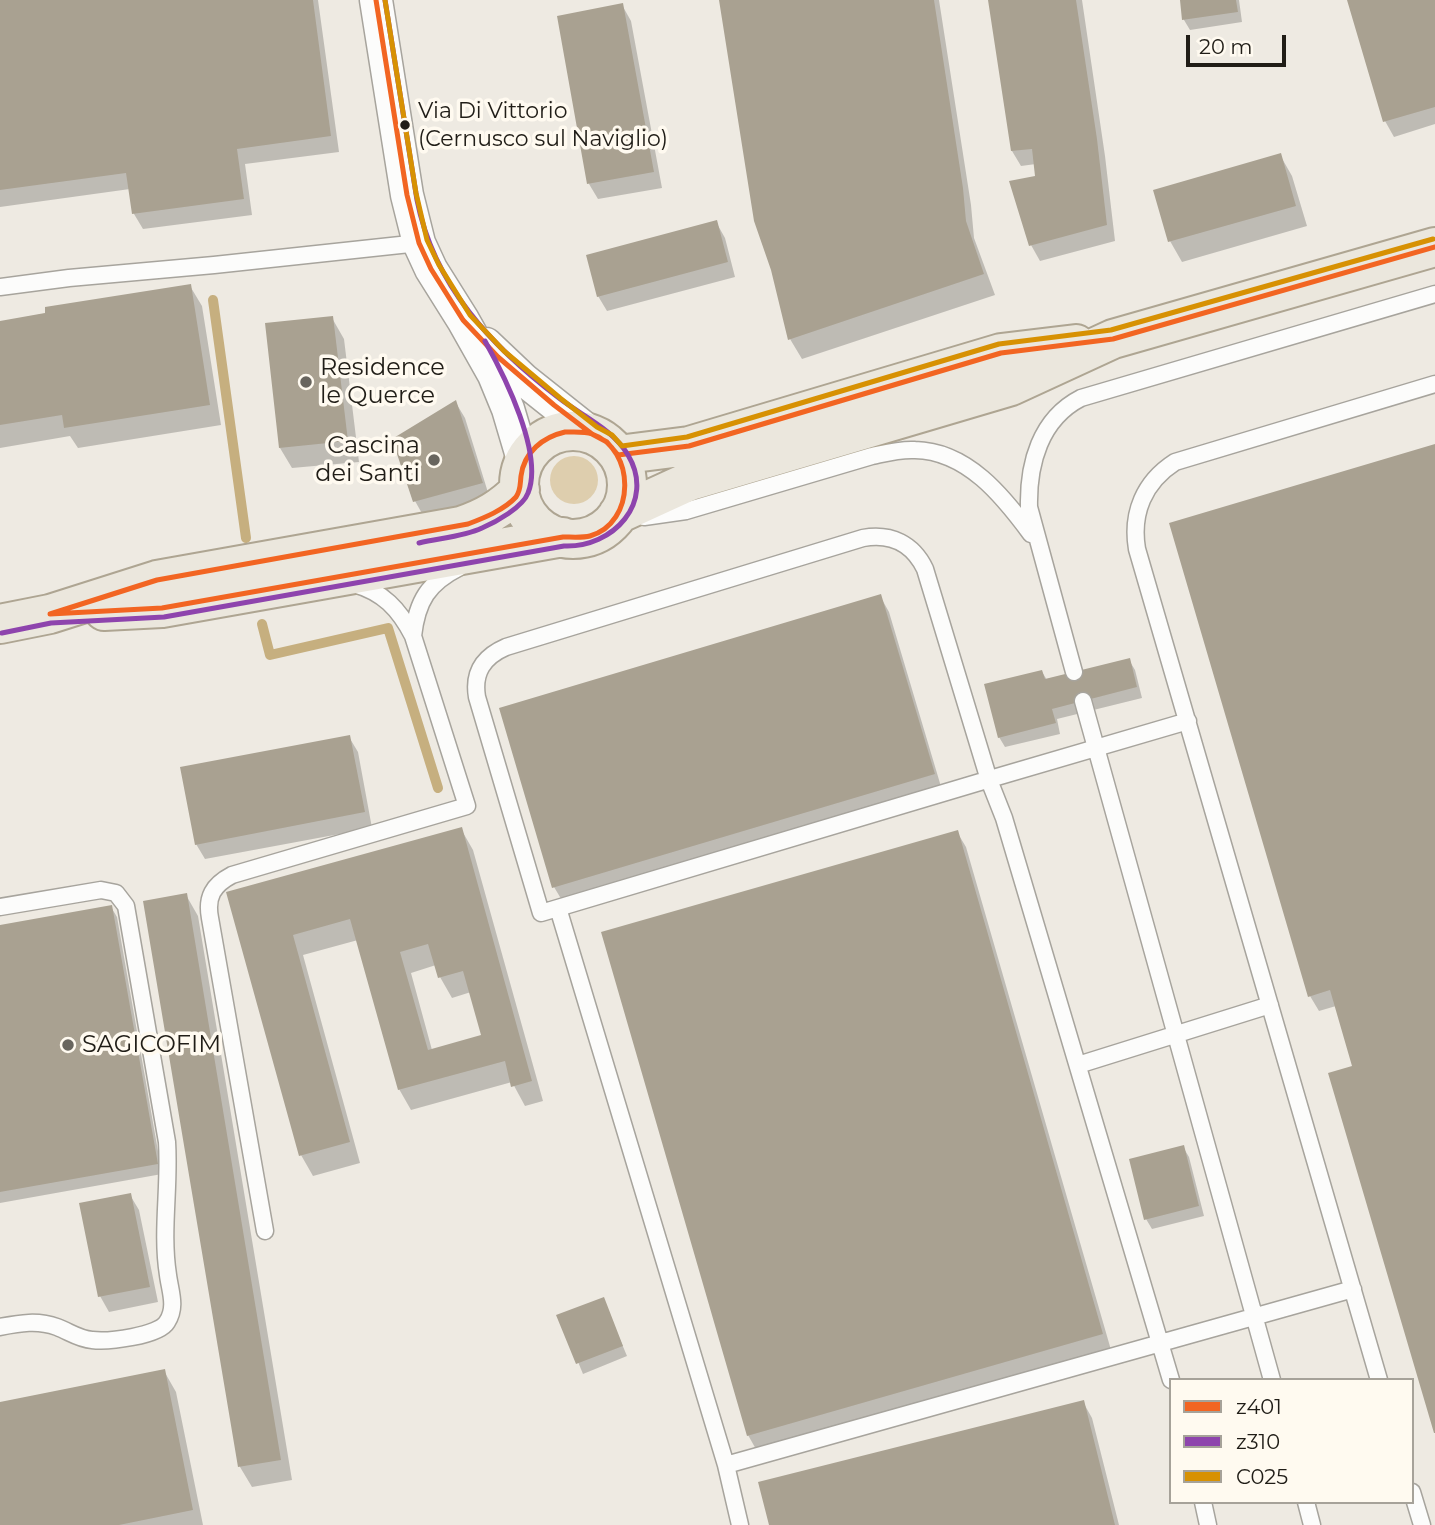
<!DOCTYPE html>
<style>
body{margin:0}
#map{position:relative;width:1435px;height:1525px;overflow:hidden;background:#eeeae2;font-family:Montserrat,sans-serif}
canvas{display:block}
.legend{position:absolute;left:1169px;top:1378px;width:245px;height:126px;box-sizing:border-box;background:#fffaf0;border:2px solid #a6a299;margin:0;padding:9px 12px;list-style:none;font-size:21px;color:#201d17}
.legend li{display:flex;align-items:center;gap:14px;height:35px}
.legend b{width:35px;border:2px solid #a6a299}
.scale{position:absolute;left:1186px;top:35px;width:100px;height:32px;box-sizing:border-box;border:4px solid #201d17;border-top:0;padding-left:9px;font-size:21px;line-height:24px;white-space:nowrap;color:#201d17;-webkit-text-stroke:5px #fffaf0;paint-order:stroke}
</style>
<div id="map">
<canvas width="1435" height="1525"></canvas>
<ul class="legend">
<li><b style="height:9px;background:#f26522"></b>z401</li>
<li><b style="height:9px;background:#8e44ad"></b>z310</li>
<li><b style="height:9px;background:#d79103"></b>C025</li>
</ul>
<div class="scale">20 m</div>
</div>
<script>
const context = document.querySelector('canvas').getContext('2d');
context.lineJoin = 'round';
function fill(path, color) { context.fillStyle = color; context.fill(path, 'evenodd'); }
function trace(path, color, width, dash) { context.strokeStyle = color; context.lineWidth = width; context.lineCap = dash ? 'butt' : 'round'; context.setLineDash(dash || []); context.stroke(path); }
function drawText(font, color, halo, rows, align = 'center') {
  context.font = font + ' Montserrat,sans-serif'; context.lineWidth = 7; context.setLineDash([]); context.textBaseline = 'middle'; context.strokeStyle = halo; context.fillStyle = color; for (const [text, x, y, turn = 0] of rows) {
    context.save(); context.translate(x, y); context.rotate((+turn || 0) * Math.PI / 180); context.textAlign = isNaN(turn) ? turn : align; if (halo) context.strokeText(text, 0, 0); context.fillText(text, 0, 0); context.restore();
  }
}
fill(new Path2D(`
 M550 480a24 24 0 1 1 48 0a24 24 0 1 1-48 0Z`), '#deceae');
fill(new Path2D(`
 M0 0H318L339 152 245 164 252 215 143 229 134 214 130 189 0 207Z
 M721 0H939L971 205 974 238 995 295 802 359 790 339Z
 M990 0H1082L1105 156 1115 241 1040 261 1031 245 1037 178 1036 164 1021 166 1012 151Z
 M1181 0H1239L1242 22 1190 30 1184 20Z
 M1349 0H1435V124L1394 137 1385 121Z
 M622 5 631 21 662 188 598 199 589 184Z
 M1280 155 1292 176 1307 226 1182 262 1170 241 1155 191Z
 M716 222 725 238 735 277 607 311 598 296Z
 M190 286 202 306 221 425 78 448 70 436 0 448V322Z
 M332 318 344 339 359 462 292 468 280 448Z
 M456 403 465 418 490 499 424 517 415 501Z
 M1435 446V1429L1354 1067 1336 1006 1319 1011 1310 996Z
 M880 596 889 612 942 790 563 902 554 887Z
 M1129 660 1135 670 1142 698 1057 719 1060 734 1005 747 999 737 1042 672 1047 680Z
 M349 737 358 752 372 828 205 859 196 844Z
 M461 829 473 850 543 1101 525 1106 512 1082 411 1110 399 1089 358 940 303 955 360 1163 313 1176 301 1155 228 893ZM436 965 440 977 452 998 471 992 483 1036 432 1050 411 973Z
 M957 832 966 847 1111 1350 757 1451 748 1435Z
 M186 895 198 916 292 1480 252 1487 240 1467 145 902Z
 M111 907 117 917 162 1174 0 1203V927Z
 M1183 1147 1189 1157 1204 1216 1152 1229 1146 1219Z
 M130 1195 139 1210 158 1302 109 1312 100 1296Z
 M603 1299 627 1356 583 1374 559 1316Z
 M164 1371 176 1392 203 1525H0V1404Z
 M1083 1402 1092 1418 1119 1525H771Z`), '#0003');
trace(new Path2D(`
 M213 300 246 538
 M262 624 270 655 388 628 438 788`), '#c6af7f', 10);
fill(new Path2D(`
 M0 0H313L331 136 237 149 244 199 132 214 126 173 0 190Z
 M719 0H934L963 188 966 221 984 274 788 340 771 270 754 221Z
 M988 0H1076L1097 139 1107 225 1029 246 1009 181 1035 176 1032 149 1011 151Z
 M1180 0H1236L1238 12 1182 20Z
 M1347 0H1435V107L1383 122Z
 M623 3 654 172 587 184 557 16Z
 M1281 153 1296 206 1168 242 1153 190Z
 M717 220 728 262 597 297 586 255Z
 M191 284 210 405 64 428 62 415 0 425V321L45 313V307Z
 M333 316 348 441 279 448 265 323Z
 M456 400 483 483 413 502 392 439Z
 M1435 444V1433H1434L1328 1073 1352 1066 1330 990 1308 997 1169 523Z
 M881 594 935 774 552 888 499 708Z
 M1130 658 1137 687 1052 709 1056 723 998 738 984 684 1042 670 1045 679Z
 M350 735 365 812 195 845 180 767Z
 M462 827 532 1081 511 1087 505 1061 398 1090 350 919 293 935 350 1142 299 1156 226 892ZM428 944 438 978 463 971 481 1035 428 1050 400 952Z
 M958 830 1103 1334 747 1436 601 932Z
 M187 893 281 1460 238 1467 143 901Z
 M112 905 158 1164 0 1192V925Z
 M1184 1145 1199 1206 1144 1220 1129 1159Z
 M131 1193 150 1287 98 1297 79 1203Z
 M604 1297 623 1346 576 1364 556 1315Z
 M165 1369 193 1510 119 1525H0V1402Z
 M1084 1400 1115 1525H769L758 1482Z`), '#a9a191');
const service = new Path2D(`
 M0 287 69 278 214 265 419 243
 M644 517 686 511 872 456C886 453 900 449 915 450 967 451 1003 496 1031 534
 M413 636C417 601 428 583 460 567
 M1074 672 1029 507C1028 464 1040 419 1081 398L1435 294
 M1083 701 1272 1380
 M0 907 101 890 116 893 126 906 167 1142C170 1187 161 1231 168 1275 170 1291 177 1307 167 1322 159 1336 108 1342 92 1340 79 1339 70 1332 57 1327 38 1320 20 1323 0 1327
 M558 908 726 1465 740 1525
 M1078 1065 1270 1005
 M265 1231 210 918C206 897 213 885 232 875L467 806 413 636C399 609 383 592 354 584
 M1171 1380 1004 818 989 780 925 569C913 544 891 533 863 538L506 647C483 657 473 673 477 697L541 913C756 848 972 784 1188 721
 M1379 1380 1137 549C1131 513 1144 482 1175 462L1435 384
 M726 1465 1353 1289
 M1412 1492 1422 1525
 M1203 1502 1208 1525
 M1306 1502 1312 1525`);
const minor = new Path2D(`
 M376 0 407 195 419 243 431 269 463 320 494 375 508 409 524 463
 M486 344 524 380 592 434`);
const primary = new Path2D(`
 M519 485a54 54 0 1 1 108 0a54 54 0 1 1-108 0Z
 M618 455 689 446 1001 353 1076 344
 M618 514 690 481 1011 386 1113 339 1435 247
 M104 611 162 608 563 537
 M0 624 50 614 157 580 461 526C485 518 502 508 520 490`);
trace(service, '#a7a49d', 19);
trace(minor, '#a7a49d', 35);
trace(primary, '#aea592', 42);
trace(service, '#fcfcfb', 16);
trace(minor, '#fcfcfb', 32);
trace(primary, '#ebe7dd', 38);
trace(new Path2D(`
 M376 0 407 195 419 243 431 269 463 320 498 357 554 405 592 434 607 442 618 455
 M565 432C573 432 585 431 592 434 636 449 636 523 590 536 583 538 571 537 563 537L162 608 50 614 157 580 468 524C484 518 504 510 516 497 521 490 520 484 521 476 524 452 543 437 565 432Z
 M618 455 689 446 1001 353 1113 339 1435 247`), '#f26522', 5);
trace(new Path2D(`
 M419 543C439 538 463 537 482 528 496 522 523 507 528 493 544 454 504 375 485 341
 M2 633 51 623 164 617 564 546C613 548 656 502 628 455 613 429 582 416 559 398 492 347 434 286 417 200L385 0`), '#8e44ad', 5);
trace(new Path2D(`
 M385 0 416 193 427 240 439 265 470 315 504 351 560 398 597 427 612 435 622 446 687 437 999 344 1111 330 1433 239`), '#d79103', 5);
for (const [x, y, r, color] of [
 [405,125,6,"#201d17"],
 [306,382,7,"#68655e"],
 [434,460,7,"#68655e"],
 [68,1045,7,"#68655e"]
]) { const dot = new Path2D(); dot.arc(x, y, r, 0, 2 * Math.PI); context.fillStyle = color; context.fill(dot); trace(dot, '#fffaf0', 2.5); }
drawText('22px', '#201d17', '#fffaf0', [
 ["Via Di Vittorio",418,112],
 ["(Cernusco sul Naviglio)",418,140]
], 'left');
drawText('24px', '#201d17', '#fffaf0', [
 ["Residence",320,368],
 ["le Querce",320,396],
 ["Cascina",420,446,"right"],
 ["dei Santi",420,474,"right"],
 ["SAGICOFIM",82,1045]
], 'left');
</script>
